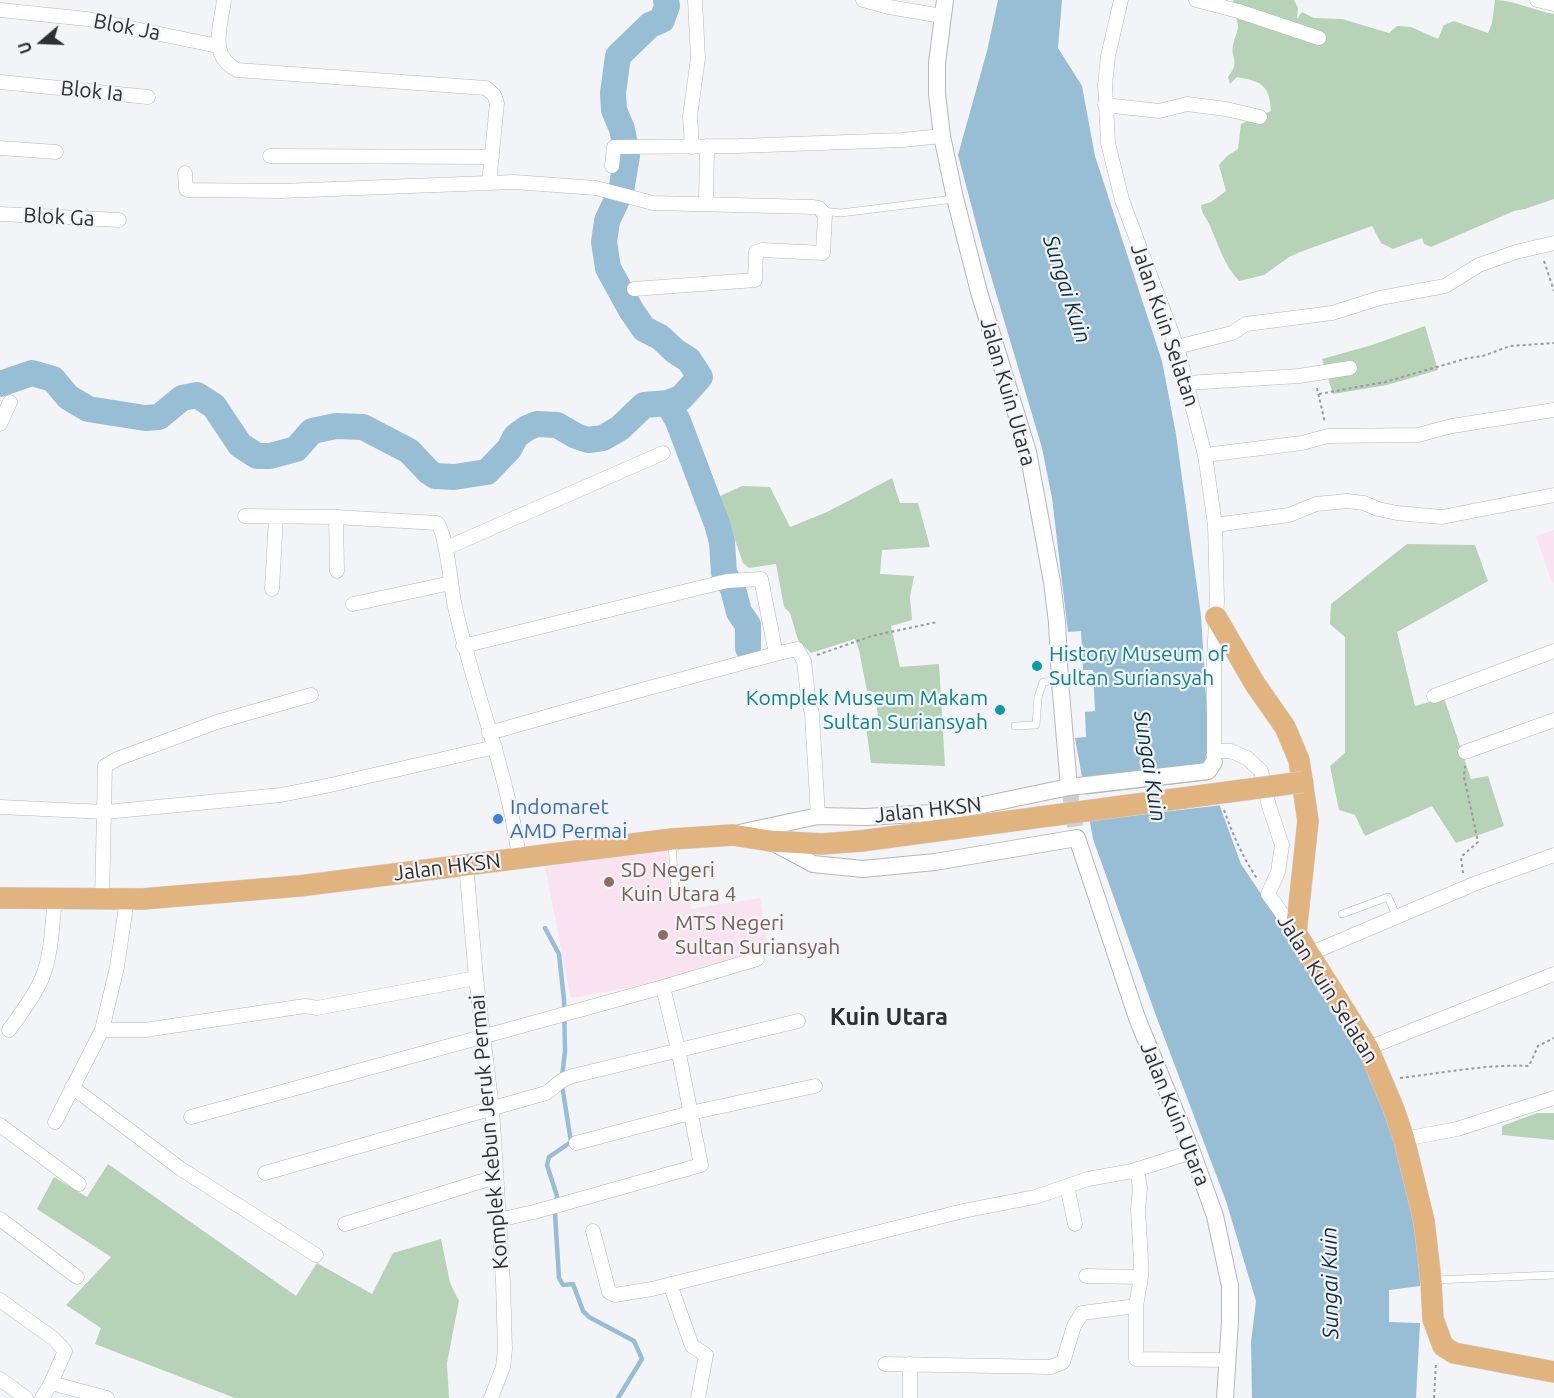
<!DOCTYPE html>
<style>
body{margin:0}
#map{position:relative;width:1554px;height:1398px;overflow:hidden;background:#f3f4f8;font-family:Ubuntu,sans-serif}
canvas{display:block}
.north{position:absolute;left:12px;top:12px;width:60px;height:60px;-webkit-text-stroke:4px #f3f4f8;paint-order:stroke;rotate:251deg;font-size:16px;font-weight:700;line-height:24px;text-align:center;color:#2f2f31}
.north::after{content:'';display:block;margin:auto;width:21px;height:27px;background:#2f2f31;clip-path:polygon(50% 0,100% 100%,50% 72%,0 100%)}
</style>
<div id="map">
<canvas width="1554" height="1398"></canvas>
<div class="north">U</div>
</div>
<script>
const context = document.querySelector('canvas').getContext('2d');
context.lineJoin = 'round';
function fill(path, color) { context.fillStyle = color; context.fill(path, 'evenodd'); }
function trace(path, color, width, dash) { context.strokeStyle = color; context.lineWidth = width; context.lineCap = dash ? 'butt' : 'round'; context.setLineDash(dash || []); context.stroke(path); }
function drawText(font, color, halo, rows, align = 'center') {
  context.font = font + ' Ubuntu,sans-serif'; context.lineWidth = 4.5; context.setLineDash([]); context.textBaseline = 'middle'; context.strokeStyle = halo; context.fillStyle = color; for (const [text, x, y, turn = 0] of rows) {
    context.save(); context.translate(x, y); context.rotate((+turn || 0) * Math.PI / 180); context.textAlign = isNaN(turn) ? turn : align; if (halo) context.strokeText(text, 0, 0); context.fillText(text, 0, 0); context.restore();
  }
}
fill(new Path2D(`
 M1554 530V582L1552 583 1536 536Z
 M667 849 671 898 687 895 691 909 760 898 769 951 655 983 571 998 545 867Z`), '#f9e3f1');
fill(new Path2D(`
 M1234 0H1294L1298 8 1297 19 1302 12 1314 18 1342 19 1389 33 1397 26 1411 27 1438 39 1444 25 1454 21 1488 33 1492 23 1495 0C1514 0 1535 11 1554 14V199L1525 209 1514 211 1431 247 1424 244 1422 238 1393 249 1381 243 1372 226 1300 252 1289 257 1264 275 1239 281C1224 265 1219 246 1210 226 1206 216 1202 216 1201 205L1211 202 1226 191 1219 165 1227 156 1238 149 1241 124 1271 111C1269 83 1261 82 1237 77L1230 84 1228 77C1241 61 1230 59 1233 45 1234 39 1238 32 1238 26 1237 18 1233 10 1232 2Z
 M1425 326 1438 370 1387 385 1333 394 1322 359 1372 345Z
 M892 478 900 503H918L930 547 882 550 880 574 914 576 910 597 912 620 891 626 900 667 939 664 945 766 871 763 865 719 878 717 875 692 867 691 859 650 855 639 811 653 798 640 790 613 784 607 776 564 749 568 743 563 720 496 742 486 770 487 790 527 827 512Z
 M1407 544 1475 545 1488 581 1397 632 1415 706 1444 698 1471 779 1488 776 1504 826 1456 843 1432 806 1365 836 1355 815 1339 810 1330 766 1345 753V637L1330 624 1331 604Z
 M1537 1113H1554V1140L1502 1135V1126Z
 M108 1164 296 1296 317 1263 372 1294 393 1253 441 1239 450 1283 459 1301 447 1363 449 1398H235L95 1344 101 1328 66 1305 111 1257 37 1209 54 1177 87 1197Z`), '#b6d2b7');
fill(new Path2D(`
 M998 0H1062L1058 48 1082 86 1095 156 1162 361 1176 434 1201 616 1209 745C1204 758 1203 776 1213 787L1241 864 1288 934 1369 1063 1393 1132 1420 1242V1286L1389 1290V1322L1420 1323 1416 1398H1252L1251 1342 1256 1301 1226 1201 1155 1013 1093 839 1075 738 1086 737 1085 712 1095 711 1093 670H1083L1081 631 1068 632 1052 498 1042 448 982 246 958 155 987 51Z`), '#98bed6');
fill(new Path2D(`
 M1211 780 1216 786 1222 805 1087 821 1082 795Z`), '#f3f4f8');
trace(new Path2D(`
 M545 928 559 954 564 1000 565 1051 562 1077
 M562 1085 571 1142 549 1157 547 1165 557 1196 555 1213 559 1278 563 1285 573 1284 583 1311 589 1317 634 1341 642 1359 618 1398`), '#98bed6', 4.5);
trace(new Path2D(`
 M0 384 32 373 53 379 68 397 88 409 145 418 159 417 182 398 197 395 214 406 240 445 257 456H270L296 449 312 431 336 426 363 427 409 451 429 472 435 476 454 477 487 472 509 449 516 436 527 428 537 424 557 425 576 436 588 440 603 438 620 428 644 405 668 403 681 398 700 377 689 360 675 351 660 337 644 329 631 310 608 268 604 242 607 221 621 191 627 156 622 129 614 110 613 93 618 56 650 25 662 20 667 6 666 0
 M668 403 678 421 717 524 722 542 724 573 733 589 739 612 748 625V648`), '#98bed6', 26);
trace(new Path2D(`
 M1069 787 1077 838`), '#cccdd0', 16, [16, 8]);
const service = new Path2D(`
 M822 211 841 213 954 199
 M1015 726 1036 725 1038 697 1043 682 1060 681
 M672 842 675 892
 M1342 914 1388 897 1397 917
 M1434 1280 1554 1275`);
const minor = new Path2D(`
 M224 0C221 26 208 55 237 70L486 88 494 95 497 103 489 183
 M863 0 889 7 942 16
 M1121 0 1108 56 1105 85 1108 143 1122 200 1177 347 1205 455 1215 525 1217 600 1214 660V762
 M1196 0 1238 11 1319 38
 M1537 0 1554 4
 M0 10 87 19 218 46
 M0 82 148 97
 M1105 105 1159 111 1187 104 1226 109 1260 117
 M692 147 690 116 698 58 695 0
 M0 148 56 152
 M270 156 492 157
 M612 166 614 147 738 146 902 140 942 136
 M185 173 186 189 188 190 282 191 514 182 596 188 653 203 814 207 819 208 825 215 823 253 762 250 756 252 755 280 634 289
 M706 204 707 146
 M0 214 119 220
 M1177 347 1232 333 1246 324 1332 313 1380 298 1445 286 1479 265 1516 252 1554 243
 M1187 383 1299 376 1350 368
 M0 424 10 402
 M1205 455 1302 443 1328 436 1418 435 1452 426 1554 410
 M245 516 336 517 437 523C446 532 451 585 454 602 472 688 508 770 519 858
 M336 517 337 571
 M1215 525 1289 515 1316 504 1347 501 1364 503 1378 509 1397 513 1442 517 1554 495
 M446 548 663 453
 M272 589 276 517
 M353 604 451 583
 M463 646 727 581 761 579 775 649 779 653 797 649 804 661 808 696 812 714 818 816
 M1434 696 1554 651
 M489 733 634 692 779 653
 M1214 751H1231L1247 758 1261 771 1269 806 1282 845 1278 872 1268 894 1296 933
 M1465 752 1554 720
 M0 807 106 812 281 795 326 786 495 747
 M466 864 476 978 492 1108 503 1282 505 1349 503 1367 491 1398
 M102 899 105 766 117 759 217 722 311 695
 M1309 954 1474 884 1554 855
 M9 1030C21 1013 34 997 42 978 52 954 52 924 55 898
 M102 1030H145L305 1006 317 1008 476 978
 M1368 1048 1554 974
 M72 1087 181 1169 316 1255
 M191 1117 663 987 757 959
 M55 1122 102 1030 117 967 127 900
 M0 1125 79 1184
 M1404 1139 1457 1129 1554 1098
 M576 1143 690 1113 815 1086
 M1137 1169 1140 1188 1138 1210 1141 1260V1277L1136 1306V1359L1227 1360
 M265 1173 546 1093C558 1085 557 1081 573 1076L798 1021
 M1067 1186 1075 1224
 M0 1219 77 1277
 M498 1220 534 1212 701 1165 678 1049 663 987
 M345 1224 495 1177
 M593 1231 609 1292 615 1295 652 1289 963 1211 1035 1197 1088 1179 1132 1171 1192 1152
 M1086 1276 1141 1277
 M670 1284 692 1346 706 1355 698 1398
 M0 1300 54 1339 65 1351 51 1383 42 1398
 M885 1364 1051 1367 1063 1362 1074 1326 1082 1313 1136 1306
 M910 1364V1398
 M0 1379 26 1398
 M51 1383 107 1398`);
const tertiary = new Path2D(`
 M945 0 937 63V94L942 136 955 198 979 292 1028 452 1052 582 1057 622 1060 681 1069 787
 M739 833 818 816 866 817 949 812 1069 787 1208 771 1214 762
 M772 842 813 864 863 869 935 862 1077 838 1137 1018 1192 1152 1215 1216 1230 1286V1321L1225 1398`);
const primary = new Path2D(`
 M1216 617 1255 684 1285 727 1299 760 1308 821 1296 933 1368 1048 1393 1107 1404 1139 1424 1221 1431 1281 1433 1319 1443 1346 1454 1353 1554 1372
 M0 898 142 899 299 886 672 839 733 835 770 841 822 844 861 841`);
trace(service, '#b5b6ba', 8);
trace(minor, '#b5b6ba', 15);
trace(tertiary, '#b5b6ba', 18);
trace(primary, '#d1d1d2', 22);
trace(new Path2D(`
 M1544 261 1554 291
 M1317 388 1325 423
 M1319 394 1385 382 1468 358 1483 356 1510 346 1554 343
 M817 655 872 636 937 622
 M1224 810C1233 835 1243 858 1258 880
 M1463 873 1461 857 1478 842 1464 777 1465 766
 M1400 1078C1443 1073 1486 1064 1529 1066L1538 1046 1554 1038
 M1434 1398 1436 1362`), '#9a9a9d', 2, [3, 3]);
trace(service, '#fff', 7);
trace(minor, '#fff', 14);
trace(tertiary, '#fff', 16);
trace(primary, '#e1b47f', 21);
const primaryBridge = new Path2D(`
 M861 841 1303 782`);
trace(primaryBridge, '#d1d1d2', 22, []);
trace(primaryBridge, '#e1b47f', 21);
for (const [x, y, r, color] of [
 [1037,666,6,"#0f9aa8"],
 [1000,710,6,"#0f9aa8"],
 [498,819,6,"#3f7fe0"],
 [609,882,6,"#8d6e63"],
 [663,935,6,"#8d6e63"]
]) { const dot = new Path2D(); dot.arc(x, y, r, 0, 2 * Math.PI); context.fillStyle = color; context.fill(dot); trace(dot, '#f3f4f8', 2); }
drawText('21px', '#2f2f31', '#f3f4f8', [
 ["Blok Ja",127,27,11],
 ["Blok Ia",92,91,6],
 ["Blok Ga",59,217,3],
 ["Jalan Kuin Selatan",1165,325,71],
 ["Jalan Kuin Utara",1008,392,74],
 ["Jalan HKSN",928,810,-6],
 ["Jalan HKSN",447,867,-7],
 ["Jalan Kuin Selatan",1328,989,58],
 ["Jalan Kuin Utara",1175,1114,68],
 ["Komplek Kebun Jeruk Permai",489,1132,-95]
]);
drawText('21px', '#0d838f', '#f3f4f8', [
 ["History Museum of",1049,654],
 ["Sultan Suriansyah",1049,678],
 ["Komplek Museum Makam",988,698,"right"],
 ["Sultan Suriansyah",988,722,"right"]
], 'left');
drawText('21px', '#366cbe', '#f3f4f8', [
 ["Indomaret",510,807],
 ["AMD Permai",510,831]
], 'left');
drawText('21px', '#785e54', '#f3f4f8', [
 ["SD Negeri",621,870],
 ["Kuin Utara 4",621,894],
 ["MTS Negeri",675,923],
 ["Sultan Suriansyah",675,947]
], 'left');
drawText('italic 22px', '#0e2f41', '#f3f4f8', [
 ["Sungai Kuin",1067,289,72],
 ["Sungai Kuin",1150,766,81],
 ["Sungai Kuin",1330,1283,-91]
]);
drawText('bold 24px', '#2f2f31', '#f3f4f8', [
 ["Kuin Utara",889,1017]
]);
</script>
